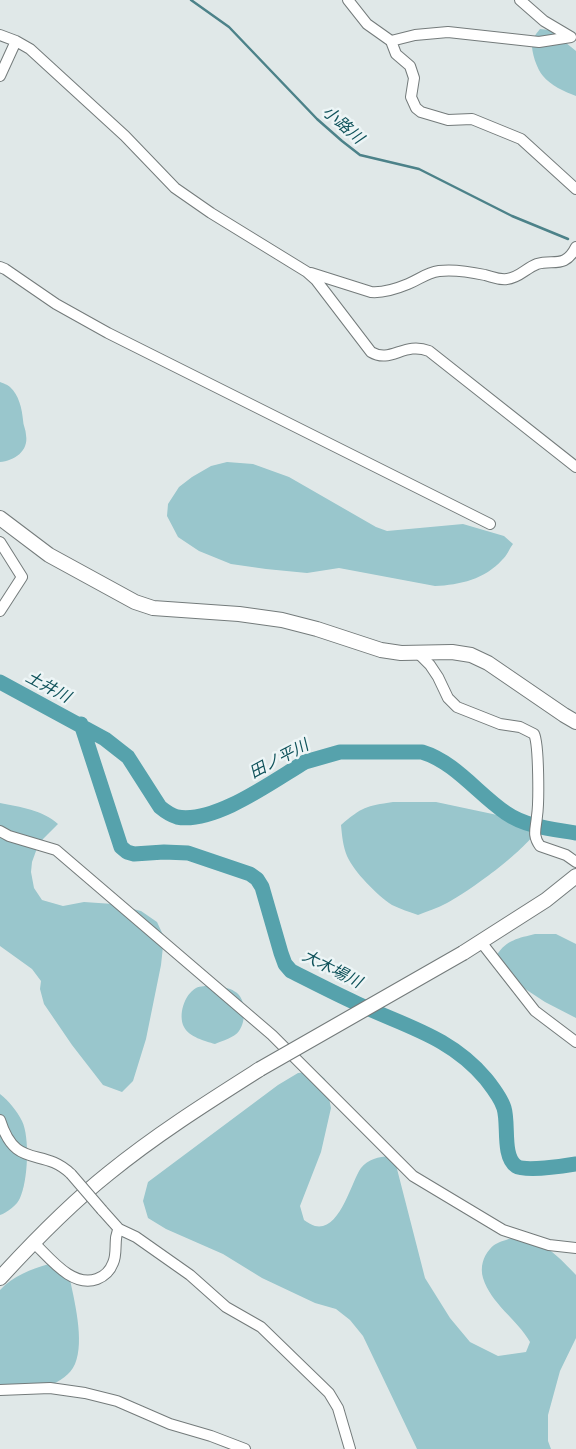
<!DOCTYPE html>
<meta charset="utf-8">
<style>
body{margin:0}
canvas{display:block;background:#e0e8e8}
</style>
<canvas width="576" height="1449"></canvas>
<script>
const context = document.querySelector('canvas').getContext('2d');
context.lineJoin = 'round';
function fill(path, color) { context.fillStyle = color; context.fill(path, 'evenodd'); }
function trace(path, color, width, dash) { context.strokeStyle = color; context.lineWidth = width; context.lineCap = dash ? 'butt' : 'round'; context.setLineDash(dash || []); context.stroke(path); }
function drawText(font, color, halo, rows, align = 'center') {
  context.font = font + ' "Golos Text","Noto Sans JP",sans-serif'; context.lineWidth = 5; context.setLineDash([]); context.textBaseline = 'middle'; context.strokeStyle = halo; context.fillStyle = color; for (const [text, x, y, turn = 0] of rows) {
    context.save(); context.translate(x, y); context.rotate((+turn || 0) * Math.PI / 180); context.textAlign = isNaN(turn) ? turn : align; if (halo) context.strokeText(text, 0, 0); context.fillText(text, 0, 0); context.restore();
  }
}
fill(new Path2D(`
 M540 29 550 30 576 51V96C565 92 550 85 543 76 537 69 531 52 532 42 533 37 537 33 540 29Z
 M0 382C3 383 8 385 10 387 19 395 22 409 23 420 23 425 26 430 26 435 29 451 14 461 0 462Z
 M227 462 253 464 289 477 376 527 387 531 463 524 504 536 513 544C509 549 507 556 502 560 485 579 460 585 435 586L339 568 307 573 266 569 231 564 199 551 178 537 167 516 168 504 179 487 192 477 211 466Z
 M393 802H436L502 816 526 824 536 831C526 850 467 893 447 903 438 908 427 911 418 915 410 912 400 909 392 905 377 895 354 872 347 856 343 846 342 836 341 825 362 807 366 806 393 802Z
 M0 803C20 807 43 810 58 824L43 839 36 851 32 862 31 872 34 888 42 900 63 906 84 902 113 904 141 911 157 922 164 937 161 965 146 1039 133 1081 122 1092 103 1085 72 1045 44 1004 40 989 41 981 32 969 0 946Z
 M535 934H556L576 944V1018L545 1002 504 975 497 955C506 940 519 938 535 934Z
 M212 985C230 988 244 990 244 1012 244 1019 243 1025 239 1031 235 1037 222 1041 215 1044 205 1041 189 1037 184 1027 178 1015 184 995 196 988 200 986 207 986 212 985Z
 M308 1072 318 1073 325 1079 331 1108 321 1152 300 1206 304 1220C307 1222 312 1225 315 1226 340 1232 351 1182 361 1168 368 1159 379 1157 389 1156L396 1165 425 1278 450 1318 470 1342 498 1356 526 1352 530 1342C517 1319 491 1304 483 1278 480 1267 483 1257 490 1249 494 1244 499 1242 506 1240 533 1229 559 1257 576 1275V1338L560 1371 548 1415V1441L551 1449H417L363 1336 350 1320 336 1309 315 1303 262 1278 223 1254 166 1229 148 1218 143 1201 148 1182 278 1085 298 1073Z
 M0 1094C9 1101 17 1111 22 1121 30 1137 28 1181 20 1198 18 1204 7 1213 0 1215Z
 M49 1264 69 1275C74 1299 85 1341 75 1364 70 1375 60 1381 49 1386 31 1395 19 1395 0 1391V1290C13 1276 31 1269 49 1264Z`), '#99c6cc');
trace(new Path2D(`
 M191 0 229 27 317 119 342 141 360 155 419 169 512 216 568 239`), '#4c8289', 2.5);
trace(new Path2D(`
 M0 682 105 739 128 757 160 807C166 812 171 815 177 817 215 824 273 781 305 762L340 752H422C455 762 478 794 506 813 526 827 553 829 576 833
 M81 724 121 847 127 852 134 854 164 852 188 853 250 874 257 879 262 887 281 953 285 964 291 971C313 982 334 993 356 1003 404 1026 450 1036 486 1079 493 1088 501 1098 504 1108 509 1124 502 1156 516 1166 525 1172 564 1166 576 1164`), '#56a2ac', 15);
const street = new Path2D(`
 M348 0 367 24 391 41 396 54 410 66 414 78 411 97 416 108 421 112 448 120 472 119 521 139 576 189
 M520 0 544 21 571 37
 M0 35 16 41 30 49 125 136 175 188 211 213 307 272 316 280 371 352C391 364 404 341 429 351L576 467
 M391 41 415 35 448 32 539 42 571 37
 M0 76 16 41
 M0 267 5 269 56 304 108 333 490 524
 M311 273 371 292C383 293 396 289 408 284 420 279 426 273 439 271 454 269 471 272 485 275 493 277 498 280 507 279 519 278 526 268 537 264 553 259 565 269 576 247
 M0 542 22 577 0 611
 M418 653 430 665 438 677 448 698 457 707 500 724 520 727 534 734C539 744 539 803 537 816 536 829 532 835 540 846L566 855 576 862
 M0 831 9 836 56 850 272 1035 413 1176 503 1230 549 1245 576 1248
 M481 942 535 1011 576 1042
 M0 1120C16 1171 42 1146 71 1174
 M102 1210 119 1229 136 1237 190 1275 226 1307 261 1327 329 1393 338 1408 350 1449
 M33 1242C50 1258 72 1288 97 1279 105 1276 110 1271 113 1263 118 1253 113 1237 119 1229
 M0 1390 50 1388 85 1393 117 1401 170 1424 211 1436 245 1449`);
const secondary = new Path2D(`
 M0 518 49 555 135 602 153 608 239 614 282 620 317 629 381 650 401 653 452 652 471 655 488 663 564 715 576 722
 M463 953 546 900 576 876
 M0 1278C34 1241 70 1204 109 1173 157 1134 208 1102 260 1069`);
trace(street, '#747b7b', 12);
trace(secondary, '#747b7b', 16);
trace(street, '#fff', 10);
trace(secondary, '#fff', 14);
const streetBridge = new Path2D(`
 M71 1174 102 1210`);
const secondaryBridge = new Path2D(`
 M260 1069 463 953`);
trace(streetBridge, '#747b7b', 12, []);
trace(secondaryBridge, '#747b7b', 16, []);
trace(streetBridge, '#fff', 10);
trace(secondaryBridge, '#fff', 14);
drawText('italic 16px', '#10535b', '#edf5f6', [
 ["小路川",343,125,41],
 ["土井川",48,687,28],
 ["田ノ平川",279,759,-28],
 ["大木場川",332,969,27]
]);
</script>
